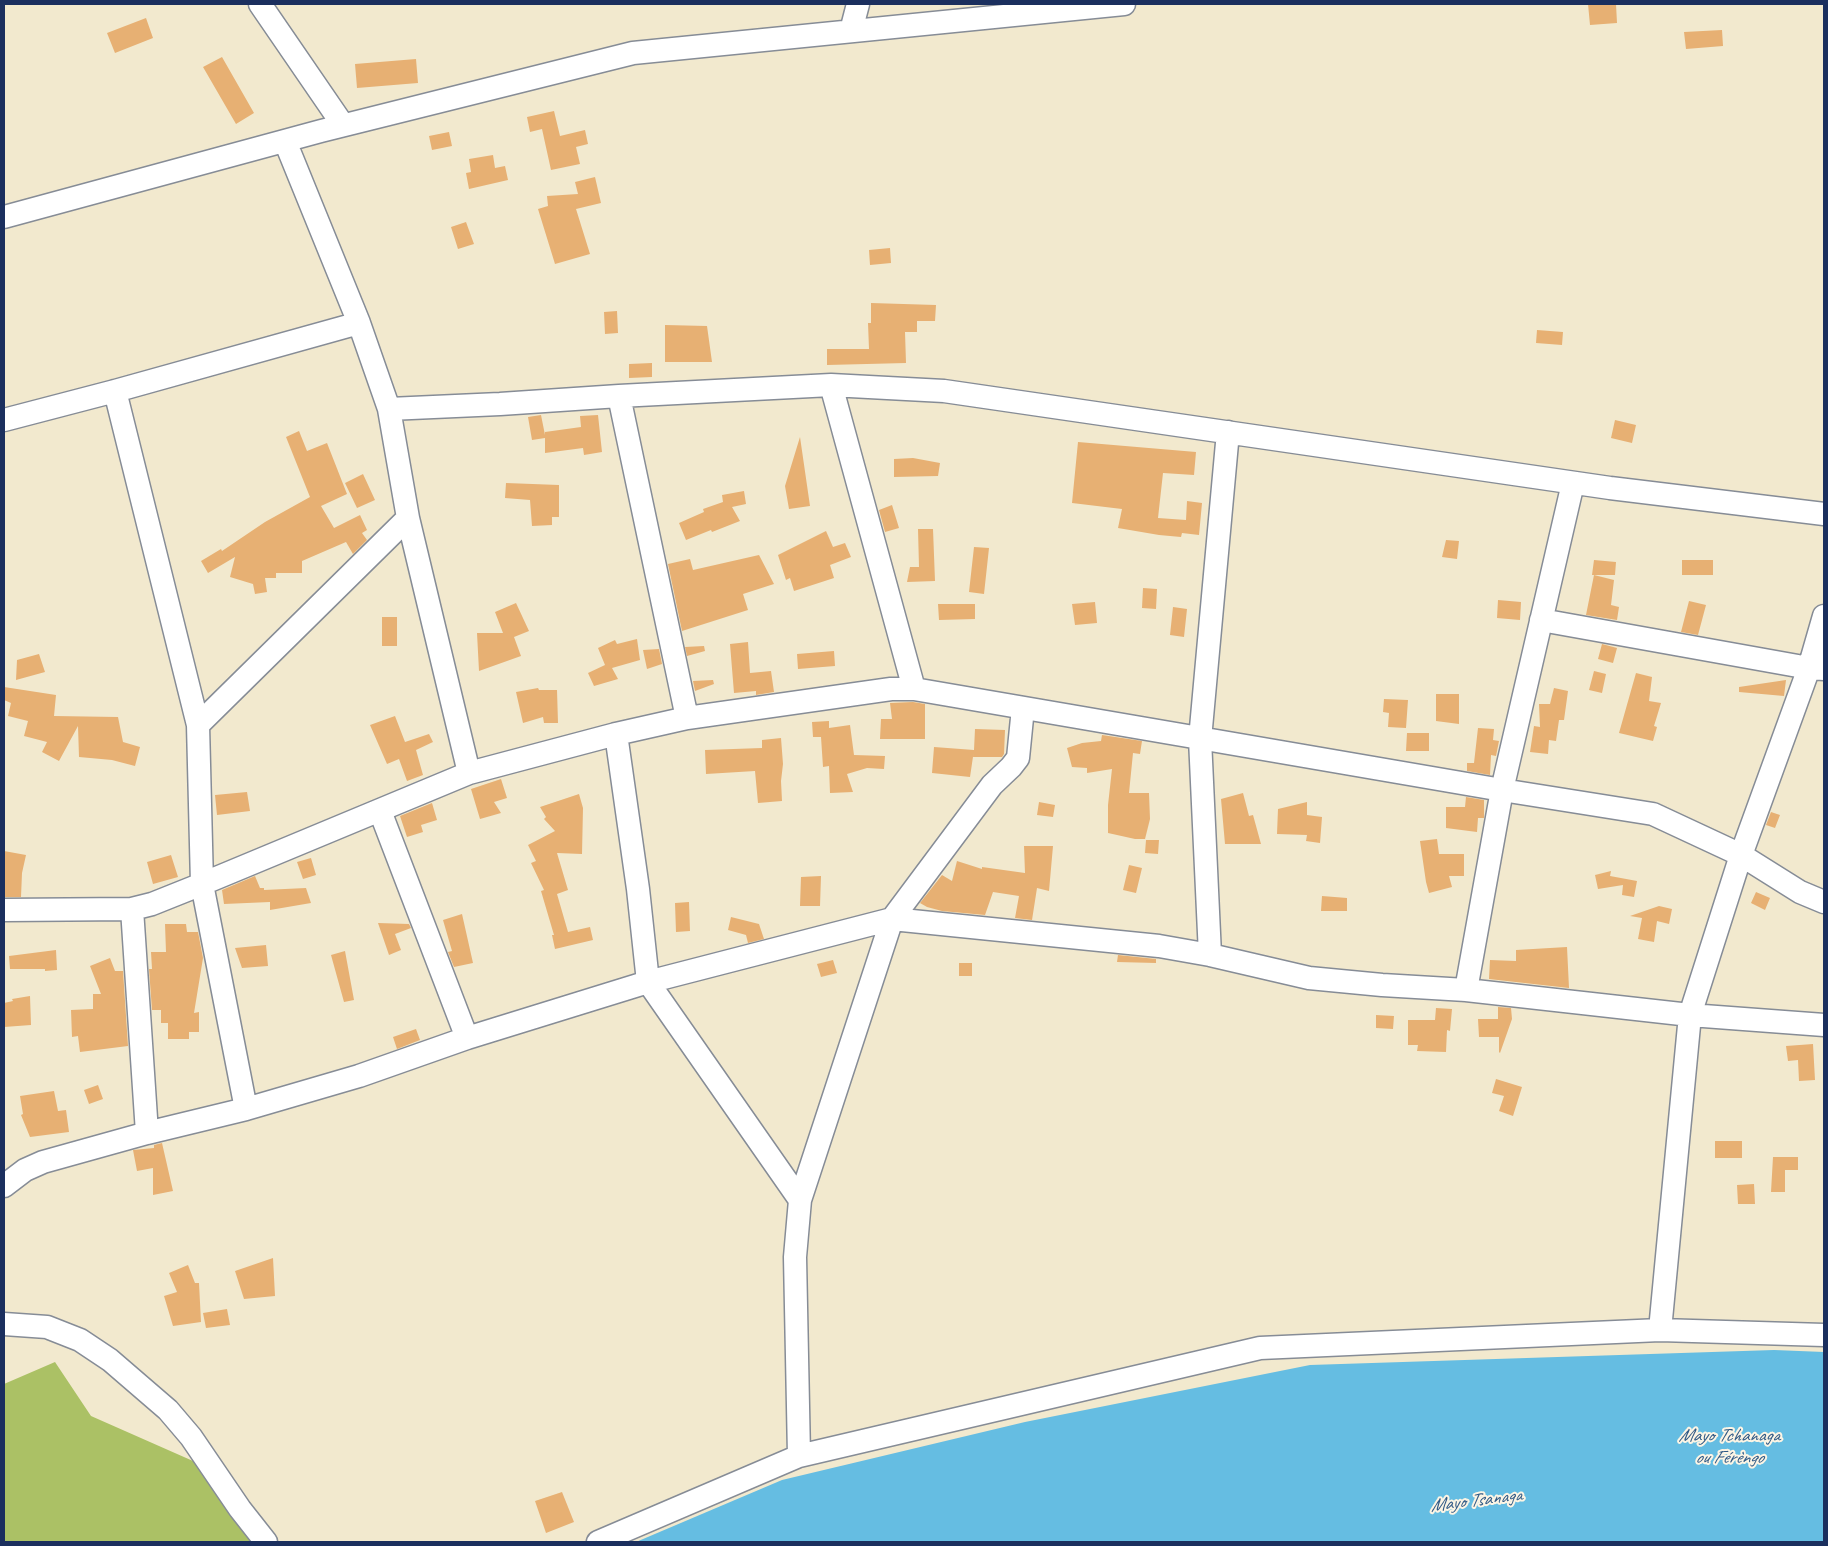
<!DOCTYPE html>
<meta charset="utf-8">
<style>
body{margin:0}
#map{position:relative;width:1828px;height:1546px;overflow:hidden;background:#f2e9ce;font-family:Caveat,sans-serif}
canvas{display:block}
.frame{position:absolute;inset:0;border:5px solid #1b2f5e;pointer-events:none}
</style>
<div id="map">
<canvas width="1828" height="1546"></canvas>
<div class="frame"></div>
</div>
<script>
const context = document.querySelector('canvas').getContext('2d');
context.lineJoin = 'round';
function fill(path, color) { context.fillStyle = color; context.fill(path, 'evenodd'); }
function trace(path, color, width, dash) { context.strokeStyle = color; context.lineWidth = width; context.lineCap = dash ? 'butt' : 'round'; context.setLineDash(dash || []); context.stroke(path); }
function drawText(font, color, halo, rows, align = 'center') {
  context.font = font + ' Caveat,sans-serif'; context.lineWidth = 4; context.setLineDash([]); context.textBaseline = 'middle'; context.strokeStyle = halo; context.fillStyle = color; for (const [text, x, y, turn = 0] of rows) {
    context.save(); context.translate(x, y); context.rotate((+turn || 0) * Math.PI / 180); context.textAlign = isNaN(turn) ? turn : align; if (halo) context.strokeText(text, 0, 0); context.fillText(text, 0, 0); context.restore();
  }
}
fill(new Path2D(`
 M55 1362 91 1416 227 1476 274 1542H4V1384Z`), '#abc165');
fill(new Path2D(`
 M1774 1350 1824 1352V1542H636L782 1480 1025 1422 1310 1365Z`), '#65bde2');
fill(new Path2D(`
 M1588 4H1616L1617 23 1590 25Z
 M146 18 153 38 115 53 107 33Z
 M1722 30 1723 46 1686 49 1684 32Z
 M222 57 254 113 236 124 203 67Z
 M416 59 418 83 357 88 355 64Z
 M554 111 560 136 585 130 588 144 576 147 580 164 551 170 542 129 530 132 527 117Z
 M449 132 452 146 432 150 429 136Z
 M493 155 495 168 505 166 508 180 469 189 466 173 471 172 469 159Z
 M595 177 601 203 576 209 590 254 555 264 538 209 548 206 547 196 578 194 575 182Z
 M466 222 474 244 458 249 451 227Z
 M890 248 891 263 870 265 869 250Z
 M871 303 936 305 935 321H917V332H905L906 363 827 365V349H869L868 323H871Z
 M617 311 618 333 605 334 604 312Z
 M665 325 707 326 712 362H665Z
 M1537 330 1563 332 1562 345 1536 343Z
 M652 363V377L629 378V364Z
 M541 415 545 435V432L581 427 580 416 598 415 602 452 584 455 583 448 545 453V438L532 440 528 417Z
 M1615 420 1636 425 1632 443 1611 438Z
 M299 431 307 451 327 443 347 494 321 506 334 528 360 515 367 530 362 533 367 540 353 554 346 542 302 561V573H276V578H265L267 592 255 594 253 584 230 577 235 557 208 573 201 561 221 549 222 551 265 522 310 497 286 437Z
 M800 437 810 506 789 509 785 486Z
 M1078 442 1196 452 1194 475 1163 473 1158 518 1186 520 1187 501 1202 503 1199 535 1182 533 1181 537 1159 535 1118 528 1122 509 1072 503Z
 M913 458 940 463 938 476 894 477V459Z
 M363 474 375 500 357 508 345 483Z
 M506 483 559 485V517H552V525L532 526 530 500 505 498Z
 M744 491 746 504 732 507 740 521 712 532 711 530 686 540 679 523 704 512 703 509 723 502 722 495Z
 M892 505 899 528 885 532 879 510Z
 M918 529H933L935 581 907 582 910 567H919Z
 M826 531 833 547 845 543 851 557 830 565 834 578 794 591 790 578 786 580 778 555Z
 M1446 540 1459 541 1457 559 1442 557Z
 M974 547 989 548 984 594 969 592Z
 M759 555 774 584 743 594 748 610 682 631 668 564 690 559 693 570Z
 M1594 560 1616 562 1615 575H1592Z
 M1682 560H1713V575H1682Z
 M1594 575 1614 580 1611 605 1619 607 1617 620 1586 615Z
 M1143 588 1157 589 1156 609 1142 608Z
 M1498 600 1521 602 1520 620 1497 618Z
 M1689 601 1706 605 1698 635 1681 632Z
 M1095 602 1097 623 1075 625 1072 604Z
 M516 603 529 631 514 637 521 656 479 671 477 633H503L495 612Z
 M938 604H975V619L939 620Z
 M1173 607 1187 609 1184 637 1170 635Z
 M382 617H397V646H382Z
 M637 639 640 660 612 668 618 679 594 686 588 673 605 665 598 648 615 640 617 644Z
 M748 642 750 673 771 671 774 692 756 695V691L734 693 730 644Z
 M1602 644 1617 648 1613 663 1598 659Z
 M704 646 705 651 687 656 685 647Z
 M659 649 662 664 647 669 643 650Z
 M834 651 835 666 798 669 797 654Z
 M39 654 45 672 16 680 17 660Z
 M1594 671 1606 674 1602 693 1589 690Z
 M1636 673 1652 677 1649 701 1661 703 1654 726 1657 727 1653 741 1619 733Z
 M713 680 714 684 695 691 693 681Z
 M1786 680 1784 696 1739 692V687Z
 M4 687 56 695 54 716 118 717 123 742 140 747 135 766 112 760 79 757 78 726 59 761 42 752 47 742 24 736 28 721 8 716 11 703 4 700Z
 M538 688 539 690H557L558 723H544L543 717 523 723 516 692Z
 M1554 688 1568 691 1564 720H1559L1556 741 1549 740 1548 754 1530 752 1534 726 1540 727 1539 704H1550Z
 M1436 694H1459V724L1436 721Z
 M1384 699 1408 700 1406 728 1388 727 1389 713 1383 712Z
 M913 702 925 704V739H880L881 719H892L890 703Z
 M395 716 405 742 429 734 433 742 416 750 423 775 407 781 399 759 387 764 370 725Z
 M829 721V728L850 725 854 755 885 756 884 769 867 768 847 774 853 792 830 793 829 766 823 767 821 737H813L812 722Z
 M1478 728 1494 729 1493 740 1499 741 1496 756 1491 755 1490 775 1467 771V763H1474Z
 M975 729 1005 730 1004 754 1002 757H973L974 750 970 777 932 773 934 747 974 750Z
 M1407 733H1429V751H1406Z
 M1102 735 1142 741 1140 754 1133 753 1129 793H1149L1150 819 1145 839H1135L1108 833V805L1112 769 1087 773V768L1072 767 1067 748 1082 743 1101 741Z
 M781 738 783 764 781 781 782 801 758 803 755 771 706 774 705 750 762 748V740Z
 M501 779 507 798 494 802 501 813 480 819 471 789Z
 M247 792 250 811 217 815 215 795Z
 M1243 793 1249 816 1253 815 1261 844H1225L1221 799Z
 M579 794 583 808 582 854 557 853 568 890 557 894 568 932 590 927 593 940 555 949 552 935H554L541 891 544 890 531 863 536 861 528 845 555 831 544 819 546 817 540 807Z
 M1466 797 1484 800V818H1478L1477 832 1446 828V807H1465Z
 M1039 802 1055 805 1053 817 1037 815Z
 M1307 802V815L1322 817 1320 843 1306 841 1307 835 1277 834 1278 809Z
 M432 803 437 820 421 825 423 832 407 837 400 816Z
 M1771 812 1780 815 1775 828 1766 825Z
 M1437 839 1439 854H1464V876H1449L1452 887 1429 893 1426 882 1420 841Z
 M1146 840H1159L1158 854 1145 853Z
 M1024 846H1053L1049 891 1037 888 1032 920 1015 918 1019 896 993 892 985 915 942 911 927 907 920 903 942 875 952 881 957 861 982 869V867L1025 873Z
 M4 851 26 855 22 873 21 897H4Z
 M171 855 178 877 153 884 147 862Z
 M311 858 316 875 303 879 297 862Z
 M1129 865 1142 868 1136 893 1123 890Z
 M1611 871 1610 876 1637 881 1634 897 1622 895 1623 885 1598 889 1595 875Z
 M255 876 260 888H264V890L306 888 311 903 270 910V902L224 904 222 890Z
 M821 876 820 906H800L801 877Z
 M1756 892 1770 898 1765 910 1751 903Z
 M1322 896 1347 898V911H1321Z
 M689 902 690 931 676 932 675 903Z
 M1659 906 1672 909 1669 924 1657 921 1654 942 1638 939 1642 918 1630 916Z
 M462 914 473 963 454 967 448 952 452 951 443 920Z
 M731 917 759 924 764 939 748 943 746 935 728 930Z
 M378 923 409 924 411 928 395 934 401 950 389 955Z
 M165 924H186L187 932H198L203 958 194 1013 199 1012V1032H189V1039H168V1023H161V1010H152L149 969H152L151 952H166Z
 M266 945 268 966 242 968 235 948Z
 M1567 947 1569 988 1489 979 1490 960 1516 961V950Z
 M56 950 57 970 45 971V969H10L9 956Z
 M345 951 354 1000 344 1002 331 955Z
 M1118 955 1156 959V963L1117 962Z
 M110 958 115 971H123L128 1046 80 1052 78 1036 72 1037 71 1010 93 1009V994H101L90 966Z
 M833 960 837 973 821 977 817 964Z
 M959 963H972V976H959Z
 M30 996 31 1025 4 1027V1003L13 1001 12 999Z
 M1498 1007 1511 1008 1512 1019 1500 1053 1499 1052V1037H1479L1478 1019H1498Z
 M1436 1008 1452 1009 1450 1031 1447 1030 1446 1052 1417 1051 1418 1045H1408V1020H1435Z
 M1376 1015 1394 1016 1393 1029 1376 1028Z
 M416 1029 420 1040 397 1049 393 1037Z
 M1813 1044 1815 1080 1799 1081 1798 1060 1788 1061 1786 1046Z
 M1496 1079 1522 1087 1513 1116 1499 1111 1504 1096 1492 1093Z
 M98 1085 103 1099 89 1104 84 1090Z
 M54 1091 58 1111 66 1110 69 1132 30 1137 21 1115 23 1114 20 1096Z
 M1715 1141H1742V1158H1715Z
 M162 1143 173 1191 153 1195V1168L137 1171 133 1150 154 1148V1145Z
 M1773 1157H1798V1170H1785V1192H1771Z
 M1754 1184 1755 1204H1738L1737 1185Z
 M273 1258 275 1296 244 1299 235 1271Z
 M188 1265 195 1283H199L201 1322 173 1326 164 1296 177 1292 169 1273Z
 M227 1309 230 1325 206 1328 203 1313Z
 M562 1492 574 1522 546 1533 535 1501Z`), '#e7b073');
const minor = new Path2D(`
 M260 4 343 125
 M851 31 858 4
 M285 141 359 323
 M4 217 321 131 633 53 1124 4
 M831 385 914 689
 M115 391 198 725 202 884 246 1109
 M619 396 687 718
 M389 409 500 404 619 396 831 385 944 391 1610 488 1824 514
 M4 420 115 391 359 323 389 409 408 518 198 725
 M408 518 469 773
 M1541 620 1809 668 1824 616
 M1824 669 1809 668 1741 855 1690 1015 1660 1330 1824 1335
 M616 734 638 889 648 982 892 919 1159 946 1210 955 1309 978 1382 985 1466 990 1502 790 1573 483
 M132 909 147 1133
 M4 910 132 909 152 904 202 884 469 773 616 734 687 718 891 689H914L1502 790 1653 814 1741 855 1800 892 1824 902
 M1210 955 1200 739 1228 432
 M1466 990 1690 1015 1824 1025
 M467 1038 648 982 800 1200 795 1257 799 1456 1260 1348 1660 1330
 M4 1186 25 1170 43 1162 147 1133 246 1109 359 1076 467 1038 380 811
 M800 1200 892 919 992 785 1011 767 1018 758 1023 708
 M4 1324 47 1327 80 1340 110 1360 168 1410 191 1437 240 1509 266 1542
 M598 1542 799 1456`);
trace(minor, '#868c96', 25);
trace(minor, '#fff', 22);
drawText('italic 19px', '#315a86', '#fcf5e5', [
 ["Mayo Tchanaga",1729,1436],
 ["ou Férèngo",1729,1458],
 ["Mayo Tsanaga",1476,1501,-7]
]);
</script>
